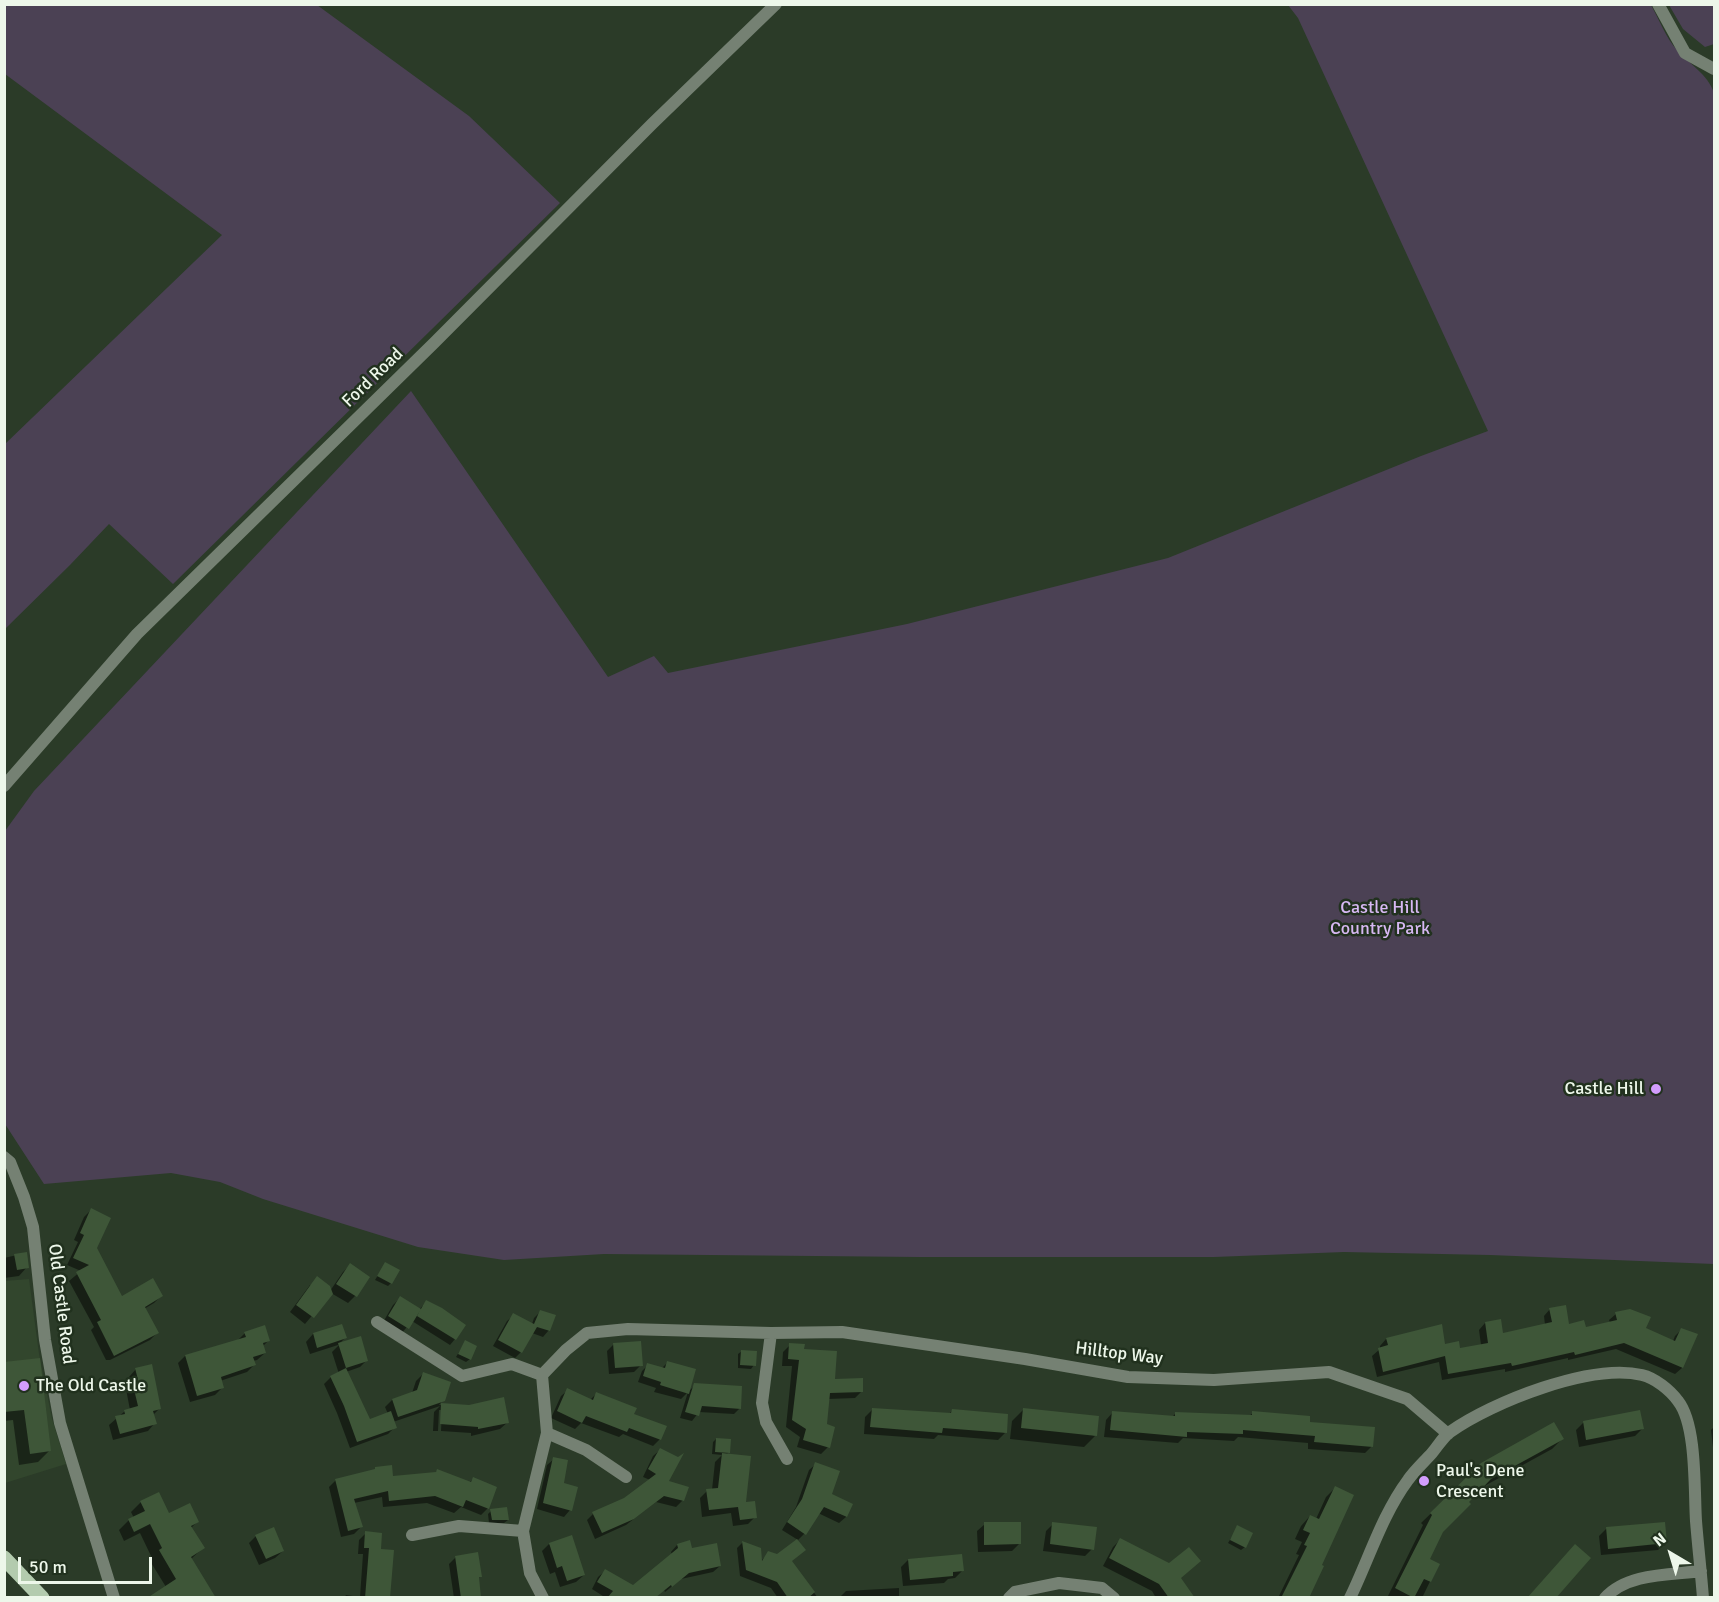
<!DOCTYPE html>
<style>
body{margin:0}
#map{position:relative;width:1719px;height:1602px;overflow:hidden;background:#2b3b28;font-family:Signika,sans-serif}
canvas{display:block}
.frame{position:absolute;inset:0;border:6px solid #edf7ea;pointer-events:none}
.north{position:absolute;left:1641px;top:1524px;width:60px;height:60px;-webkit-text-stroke:4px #21311e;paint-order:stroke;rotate:322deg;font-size:16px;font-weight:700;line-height:24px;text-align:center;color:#edf7ea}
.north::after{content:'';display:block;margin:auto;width:21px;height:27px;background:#edf7ea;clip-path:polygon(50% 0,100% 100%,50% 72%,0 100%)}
.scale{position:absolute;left:18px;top:1557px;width:134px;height:27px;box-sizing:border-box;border:3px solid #edf7ea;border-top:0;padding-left:8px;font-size:18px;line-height:21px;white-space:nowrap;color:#edf7ea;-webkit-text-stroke:4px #21311e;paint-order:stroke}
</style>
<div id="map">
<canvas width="1719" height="1602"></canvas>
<div class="frame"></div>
<div class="north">N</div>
<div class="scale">50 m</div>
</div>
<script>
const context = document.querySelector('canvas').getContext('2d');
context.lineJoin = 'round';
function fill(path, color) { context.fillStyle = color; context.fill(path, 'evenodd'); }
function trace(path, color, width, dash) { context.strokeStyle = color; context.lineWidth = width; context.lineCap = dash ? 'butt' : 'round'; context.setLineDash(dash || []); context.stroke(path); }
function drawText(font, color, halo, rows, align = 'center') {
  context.font = font + ' Signika,sans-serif'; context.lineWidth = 5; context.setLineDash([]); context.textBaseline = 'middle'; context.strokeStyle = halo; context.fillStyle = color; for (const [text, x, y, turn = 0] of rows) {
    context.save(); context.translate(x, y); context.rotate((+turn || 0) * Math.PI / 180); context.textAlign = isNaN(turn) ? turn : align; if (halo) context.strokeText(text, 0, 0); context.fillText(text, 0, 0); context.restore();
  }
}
fill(new Path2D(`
 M29 1279 39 1354 52 1419 66 1464 5 1483V1281Z`), '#32462d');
fill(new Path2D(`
 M5 4 317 5 469 116 560 203 173 584 109 524 70 565 5 629V444L222 235 5 74Z
 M1288 5H1651C1659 19 1666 38 1677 50 1689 64 1708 74 1714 93V1264L1490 1255 1344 1252 1214 1257H919L604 1254 504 1260 418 1247 263 1199 220 1182 171 1173 44 1184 5 1124V831L34 791 411 391 608 677 654 656 668 673 907 624 1168 558 1421 456 1488 431 1298 18Z
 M1669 5H1714V44L1705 47 1683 29Z`), '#4b4154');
fill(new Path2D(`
 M91 1210 95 1248 121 1298 161 1296 154 1303 144 1309 157 1333 150 1340 110 1360H106L91 1330 94 1327 69 1281 81 1271 67 1265 78 1242 74 1240 84 1217Z
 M26 1253 27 1267 19 1276 4 1278V1258Z
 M385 1264 391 1283 388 1286 375 1280Z
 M350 1265 368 1277 355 1296 348 1303 331 1293 305 1324 290 1312 310 1285 330 1291 343 1272Z
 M400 1298 419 1310 426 1302 455 1339 450 1345 412 1321 400 1335 382 1324 393 1305Z
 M1550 1309 1567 1326 1585 1329 1610 1323 1609 1320 1616 1314 1644 1329 1673 1341 1675 1336 1682 1329 1696 1335 1682 1368 1675 1374 1616 1349 1568 1360V1358L1505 1372V1369L1442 1380 1439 1362 1377 1377 1372 1356 1380 1349V1346L1386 1339 1444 1346 1459 1349 1481 1345 1479 1330 1485 1323 1502 1335 1545 1325 1544 1316Z
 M540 1312 549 1330 543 1337 532 1333 521 1352 515 1358 493 1346 507 1321 514 1315 532 1324 534 1318Z
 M341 1326 345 1338 338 1345 310 1354 306 1342 313 1334Z
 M245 1333 269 1340 263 1346 265 1353 257 1360 253 1361 254 1365 247 1372 220 1381 223 1387 215 1395 190 1402 178 1363 185 1356 237 1341Z
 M465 1342 470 1359 466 1362 456 1357Z
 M614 1344 641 1365 634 1372 609 1374 607 1351Z
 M339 1345 367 1360 360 1367 346 1372 369 1421 388 1414 385 1407 392 1400 412 1393 416 1381 424 1373 443 1400 439 1405 469 1406 508 1422 500 1429 471 1436V1433L441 1431 442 1410H439L438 1431H433L434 1412 440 1406 393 1422 395 1427 388 1434 350 1448 337 1413 324 1384 331 1377 339 1374 332 1352Z
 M790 1345 803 1351 834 1380 862 1391 855 1398 828 1399 825 1425 828 1447 821 1454 797 1447 800 1437 786 1427 792 1366H782L783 1352Z
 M742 1351 754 1365 751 1369 738 1368V1354Z
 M4 1363 49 1451 38 1462 19 1465 13 1420 4 1421Z
 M667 1363 688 1392 695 1385 740 1408 734 1414 699 1412 692 1421 680 1418 688 1392 681 1399 654 1392 656 1388 638 1382 642 1371 648 1365 661 1369Z
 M136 1369 160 1408 153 1415 155 1423 148 1431 113 1440 109 1425 125 1411 130 1410 126 1389 130 1385 129 1377Z
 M568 1390 590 1400 596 1394 632 1415 660 1439 653 1446 623 1434 619 1437 581 1423 575 1429 551 1418 561 1396Z
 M872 1410 948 1415 952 1411 1005 1433 998 1440 938 1435 934 1439 864 1434 865 1417Z
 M1023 1410 1095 1436 1084 1447 1010 1439 1012 1421Z
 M1113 1412 1172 1417 1176 1413 1249 1416 1253 1413 1308 1423 1372 1446 1365 1453 1308 1449V1443L1238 1437 1234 1441 1183 1438 1178 1443 1104 1437 1106 1420Z
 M1583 1423 1642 1429 1635 1436 1579 1447 1576 1430Z
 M1714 1427V1456L1711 1430Z
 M716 1439 729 1452 726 1455 745 1504 755 1517 748 1524 733 1526 731 1513 702 1517 700 1498 707 1491 712 1490 715 1462 722 1455 712 1454 713 1442Z
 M1562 1439 1552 1449 1479 1489 1442 1531 1428 1560 1438 1565 1422 1598H1387L1423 1525 1421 1523 1482 1464Z
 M660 1450 666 1482 683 1500 676 1507 656 1502 626 1525 595 1539 587 1520 593 1514 625 1500 650 1480 643 1477 653 1456Z
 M554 1459 570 1510 564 1517 537 1509 547 1465Z
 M816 1464 830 1495 851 1505 846 1517 839 1523 818 1513 804 1534 797 1541 791 1562 818 1598H778L771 1588 740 1576 737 1548 743 1542 761 1561 769 1553 777 1556 798 1540 782 1530 796 1507 809 1470Z
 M437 1471 469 1483 473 1479 488 1508 481 1515 461 1507 454 1513 427 1503 383 1507 382 1497 354 1503 361 1527 354 1534 341 1537 329 1487 336 1480 392 1477 435 1473Z
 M1335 1488 1307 1598H1278L1299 1555 1296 1554 1302 1542 1295 1539 1301 1526 1310 1516 1316 1519 1326 1497Z
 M141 1502 169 1515 197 1522 191 1528 203 1548 191 1559 214 1598 166 1587 150 1561 152 1558 140 1533 124 1541 119 1530 129 1520 134 1518 131 1512Z
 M491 1511 508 1520 504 1523H489L488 1514Z
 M985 1524 1019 1544 1012 1551 978 1552 977 1531Z
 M1053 1524 1092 1549 1085 1556 1043 1551 1046 1531Z
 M1238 1527 1245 1547 1241 1550 1228 1543Z
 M1606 1529 1665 1543 1658 1550 1601 1555 1599 1536Z
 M366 1533 379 1550 389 1598H344L346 1595 360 1597 363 1554H358L359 1540Z
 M256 1536 283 1551 275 1558 259 1565 249 1543Z
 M1120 1540 1180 1578 1194 1598H1156L1152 1591 1103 1566 1113 1547Z
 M549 1544 584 1575 576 1582 560 1587 555 1572 550 1574 542 1551Z
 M677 1545 691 1550 720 1566 713 1572 681 1579 665 1592 664 1590 654 1598H606L592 1589 598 1577 605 1571 633 1587 672 1555 671 1552Z
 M456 1557 480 1576 478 1579 479 1598H454L449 1564Z
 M908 1560 962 1571 955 1578 948 1579 944 1583 903 1586 901 1567Z
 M899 1588V1598H839L846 1591Z`), '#0007');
fill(new Path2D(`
 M91 1208 111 1218 97 1248 122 1296 153 1278 163 1296 145 1307 159 1333 114 1356 97 1322 101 1320 76 1272 89 1265 73 1258 84 1235 80 1233Z
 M27 1252 29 1268 17 1270 14 1254Z
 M385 1262 400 1270 392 1284 377 1276Z
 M350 1263 370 1277 357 1297 336 1284Z
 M317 1276 330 1286 333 1294 314 1318 296 1305Z
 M400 1296 421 1309 409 1329 388 1316Z
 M426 1300 442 1308 466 1325 456 1340 417 1316Z
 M1566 1305 1569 1324 1584 1320 1586 1327 1617 1320 1615 1312 1630 1309 1651 1317 1646 1328 1675 1341 1681 1328 1698 1334 1683 1368 1624 1343 1575 1355 1574 1352 1512 1366 1511 1363 1448 1374 1445 1356 1383 1372 1378 1348 1388 1345 1386 1338 1442 1324 1445 1344 1459 1341 1460 1348 1488 1343 1485 1322 1501 1319 1503 1333 1552 1322 1549 1308Z
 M540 1310 556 1315 550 1331 537 1327 522 1353 498 1340 513 1313 534 1324Z
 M342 1324 347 1338 317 1348 313 1333Z
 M265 1325 270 1341 263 1343 266 1353 253 1357 256 1365 221 1377 224 1388 197 1396 185 1355 246 1337 244 1332Z
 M361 1336 368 1361 346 1368 338 1343Z
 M465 1340 477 1346 471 1360 458 1354Z
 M641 1341 643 1366 615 1368 613 1343Z
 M789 1343 805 1344 804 1349 837 1351 835 1379 863 1378V1392L830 1393 827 1424 835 1427 830 1448 803 1440 806 1429 792 1420 799 1360 788 1359Z
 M741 1350 757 1351 756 1366 740 1365Z
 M40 1358 51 1451 30 1454 24 1410 4 1412V1362Z
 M667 1361 696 1369 689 1394 660 1385 661 1382 643 1376 647 1363 665 1368Z
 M152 1364 161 1409 153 1411 157 1424 120 1434 115 1416 125 1414 124 1410 138 1406 132 1381 138 1380 135 1368Z
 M346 1368 370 1419 391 1411 397 1428 357 1442 344 1406 330 1376Z
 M423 1372 451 1382 445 1401 398 1417 392 1399 417 1390Z
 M694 1383 742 1386 741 1409 702 1406 699 1416 685 1412Z
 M567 1388 593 1400 596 1392 637 1408 634 1414 667 1426 661 1440 629 1428 627 1432 586 1416 582 1423 557 1411Z
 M504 1397 509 1423 478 1429V1427L440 1424 441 1403 469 1405Z
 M872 1408 951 1413 952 1409 1008 1414 1007 1433 943 1428 942 1433 870 1427Z
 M1023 1408 1099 1416 1097 1436 1021 1428Z
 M1640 1410 1644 1429 1586 1440 1583 1421Z
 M1112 1411 1175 1416V1412L1252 1415V1411L1310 1416V1422L1375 1427 1373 1447 1314 1442 1315 1436 1243 1430V1434L1187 1432V1437L1110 1430Z
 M1554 1422 1564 1439 1491 1479 1469 1502 1471 1504 1443 1532 1430 1559 1440 1564 1431 1582 1424 1579 1414 1598 1395 1588 1432 1515 1430 1513 1481 1463Z
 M716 1438 731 1439 730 1453 715 1452Z
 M660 1448 678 1457 684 1453 669 1481 689 1487 684 1501 664 1496 634 1519 602 1533 592 1512 624 1498 656 1474 648 1469Z
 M722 1453 751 1456 746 1502 755 1501 757 1518 740 1520 738 1507 709 1510 706 1489 718 1488Z
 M553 1457 568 1460 564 1483 578 1487 572 1511 543 1503Z
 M815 1462 840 1471 832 1494 853 1504 847 1517 824 1507 806 1535 787 1522 802 1499Z
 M392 1465 393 1476 436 1472 437 1469 471 1482 473 1477 497 1487 489 1509 466 1500 463 1507 435 1496 389 1501 388 1491 354 1499 363 1527 348 1531 335 1479 375 1469V1467Z
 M1335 1486 1354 1495 1322 1565 1324 1566 1309 1598H1281L1307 1546 1304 1545 1310 1533 1303 1530 1310 1515 1319 1519Z
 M159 1492 169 1513 190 1503 199 1522 191 1526 205 1548 191 1557 216 1598H147L176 1579 159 1550 162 1548 150 1524 134 1532 128 1519 145 1511 140 1501Z
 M507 1507 509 1520H492L490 1509Z
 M984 1522H1021V1544L984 1545Z
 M1052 1522 1097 1527 1094 1550 1050 1544Z
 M1665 1522 1667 1543 1608 1549 1606 1527Z
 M1237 1525 1253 1533 1246 1548 1230 1540Z
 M274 1527 284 1551 266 1559 255 1535Z
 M365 1531 382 1533 381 1549 394 1550 390 1598H365L369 1548H364Z
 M572 1535 585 1575 567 1581 562 1566 557 1568 549 1543Z
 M1120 1538 1169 1563 1189 1547 1201 1561 1181 1578 1195 1598H1169L1159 1584 1109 1558Z
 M797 1539 806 1550 792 1561 815 1592 808 1598H788L777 1582 746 1570 742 1541 761 1548 762 1561 768 1551 777 1554Z
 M690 1540 692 1548 717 1543 721 1566 689 1573 672 1587 671 1585 655 1598H607L613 1591 597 1582 605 1569 633 1585 678 1548 677 1544Z
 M1575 1544 1591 1558 1556 1598H1527Z
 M478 1552 482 1577H479L481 1598H461L455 1556Z
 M962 1554 964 1571 953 1572V1576L910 1580 908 1559Z`), '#3e5638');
trace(new Path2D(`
 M1658 4 1685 53 1714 69
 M4 786 137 634 434 343 652 124 776 4
 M4 1157 10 1162 24 1197 33 1227 45 1340 60 1423 114 1598
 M377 1322 462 1376 512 1364 542 1375
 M771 1333 762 1403 766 1422 787 1459
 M547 1433 586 1450 626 1477
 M412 1535 459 1526 523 1531
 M543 1598 530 1573 523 1531 547 1433 542 1375 566 1350 587 1333 628 1329 771 1333 842 1332 1025 1359 1128 1377 1214 1380 1329 1372 1407 1399 1448 1434
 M1009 1598 1015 1592 1059 1583 1102 1588 1114 1598
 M1350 1598C1369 1559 1382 1515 1408 1480 1415 1470 1424 1462 1432 1453 1438 1446 1443 1437 1450 1432 1492 1402 1591 1363 1642 1375 1655 1378 1670 1390 1678 1401 1697 1425 1694 1490 1696 1521 1698 1546 1701 1572 1703 1598
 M1605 1598C1627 1573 1670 1575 1701 1571`), '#758173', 12);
trace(new Path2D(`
 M4 1558 42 1598`), '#b3cbae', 15);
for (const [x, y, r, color] of [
 [1656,1089,6,"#d29dfd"],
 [24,1386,6,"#d29dfd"],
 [1424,1481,6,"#d29dfd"]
]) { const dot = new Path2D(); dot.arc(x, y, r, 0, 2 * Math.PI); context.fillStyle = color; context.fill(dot); trace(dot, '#21311e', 2); }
drawText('18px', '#edf7ea', '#21311e', [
 ["Ford Road",373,378,-44],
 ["Old Castle Road",61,1304,83],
 ["Hilltop Way",1119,1354,7]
]);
drawText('18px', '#d7b8f3', '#21311e', [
 ["Castle Hill",1380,908],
 ["Country Park",1380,929]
]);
drawText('18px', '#edf7ea', '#21311e', [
 ["Castle Hill",1644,1089,"right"],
 ["The Old Castle",36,1386],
 ["Paul's Dene",1436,1471],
 ["Crescent",1436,1492]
], 'left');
</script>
